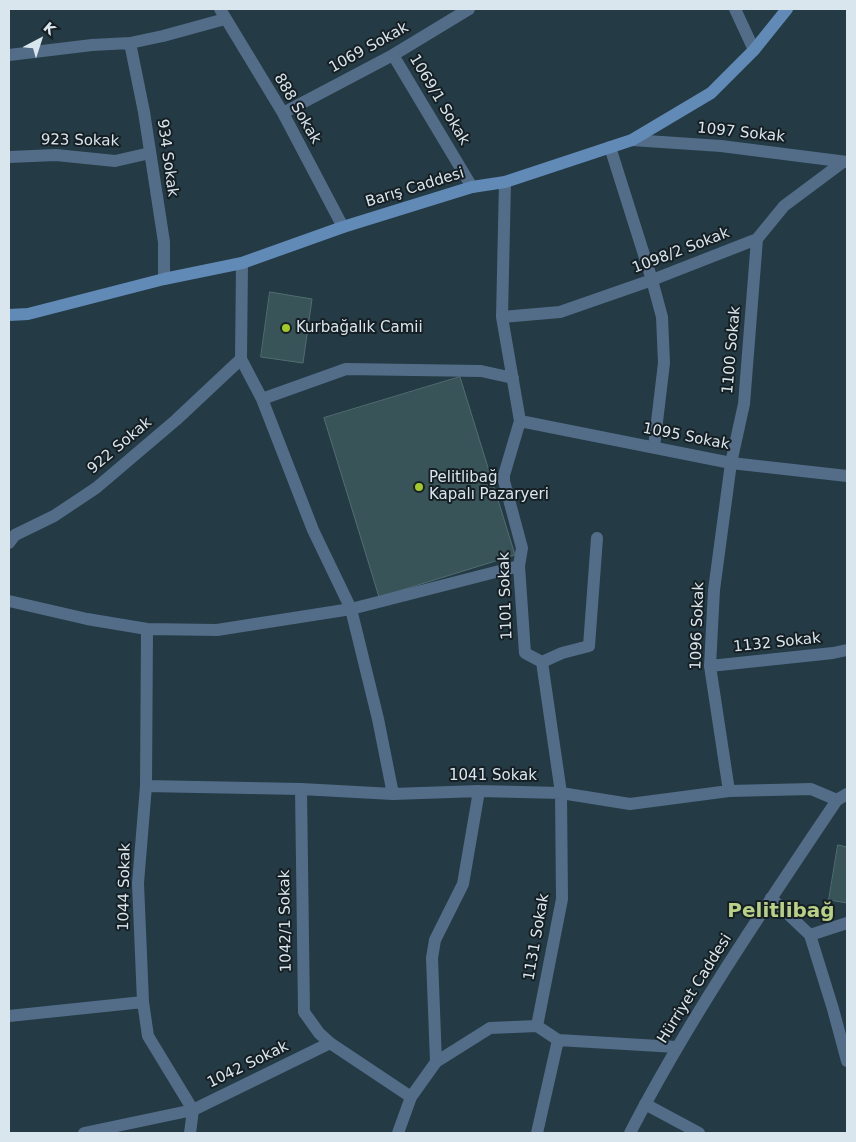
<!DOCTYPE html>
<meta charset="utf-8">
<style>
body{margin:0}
#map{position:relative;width:856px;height:1142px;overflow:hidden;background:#243a44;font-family:"DejaVu Sans",sans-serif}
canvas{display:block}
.frame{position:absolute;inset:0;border:10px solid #d9e6ed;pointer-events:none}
.north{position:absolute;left:15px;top:15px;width:50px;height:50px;-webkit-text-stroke:4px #161f24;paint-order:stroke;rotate:40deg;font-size:14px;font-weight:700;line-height:20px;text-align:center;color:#d9e6ed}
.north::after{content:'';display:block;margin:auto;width:18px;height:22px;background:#d9e6ed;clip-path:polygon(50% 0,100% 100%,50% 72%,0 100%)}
</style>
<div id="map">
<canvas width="856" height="1142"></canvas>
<div class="frame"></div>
<div class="north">K</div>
</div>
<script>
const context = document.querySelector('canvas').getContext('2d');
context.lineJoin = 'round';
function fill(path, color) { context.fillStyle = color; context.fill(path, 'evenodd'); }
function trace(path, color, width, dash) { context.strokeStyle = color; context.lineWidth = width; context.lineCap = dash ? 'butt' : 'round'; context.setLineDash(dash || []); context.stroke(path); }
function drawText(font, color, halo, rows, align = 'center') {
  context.font = font + ' "DejaVu Sans",sans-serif'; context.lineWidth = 4; context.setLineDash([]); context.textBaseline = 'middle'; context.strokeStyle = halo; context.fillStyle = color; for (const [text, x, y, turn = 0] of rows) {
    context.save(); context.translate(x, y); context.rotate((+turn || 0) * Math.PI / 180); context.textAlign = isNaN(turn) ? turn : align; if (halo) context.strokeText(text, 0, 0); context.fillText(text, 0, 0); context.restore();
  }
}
const building = new Path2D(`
 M270 292 312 299 303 363 261 357Z
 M460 377 515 555 379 597 324 418Z
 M838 845 847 847V903L829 900Z`);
fill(building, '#395458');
trace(building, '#516d72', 1);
trace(new Path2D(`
 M220 9 283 113 343 227
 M735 9 754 50
 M130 43 144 112 164 242V279
 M9 55 92 45 130 43 163 36 225 19
 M393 55 472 187
 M283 113 393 55 469 9
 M632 140 721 146 847 162
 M610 147 652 280 662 317 664 363 654 447
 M9 157 56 155 115 161 150 153
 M505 182 502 317 520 421 504 475V481L522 548 519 566 525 653 542 662 561 793 562 899 537 1026
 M502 317 560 312 652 280 757 239 784 206 843 162
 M241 359 262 399 313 530 351 609 378 719 393 794
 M262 399 346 369 481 371 513 378
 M520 421 731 463 847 476
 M9 601 87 619 147 629 217 630 351 609 519 566
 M147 629 146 786 138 883 143 1002 148 1036 193 1110 190 1133
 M542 662 562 653 589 646 597 538
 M710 666 833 653 847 650
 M146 786 301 789 393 794 479 791 561 793 630 804 729 791 811 789 837 800
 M301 789 304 1012 319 1033 330 1043 411 1097
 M729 791 710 666 714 590 731 463 744 404 757 239
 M771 898 810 935 833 1009 847 1061
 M810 935 847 923
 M9 1016 143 1002
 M436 1062 432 958 435 940 463 884 479 791
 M645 1104 699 1133
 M84 1133 193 1110 330 1043
 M398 1133 411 1097 436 1062 490 1028 537 1026 558 1040 676 1047
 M537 1133 558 1040`), '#536d89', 12);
trace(new Path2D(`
 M9 543 15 535 54 516 96 488 176 420 241 359 242 263
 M630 1133C690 1017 764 909 837 800L847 794`), '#536d89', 12);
trace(new Path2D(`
 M9 315 28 314 164 279 242 263 343 227 472 187 505 182 632 140 711 93 754 50 787 9`), '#618ab7', 12);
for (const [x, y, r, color] of [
 [286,328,5,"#a2c928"],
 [419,487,5,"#a2c928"]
]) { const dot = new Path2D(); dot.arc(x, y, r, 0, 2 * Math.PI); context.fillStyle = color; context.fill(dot); trace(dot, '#161f24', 2); }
drawText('15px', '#d9e6ed', '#161f24', [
 ["1069 Sokak",369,48,-29],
 ["1069/1 Sokak",439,100,59],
 ["888 Sokak",297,109,60],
 ["1097 Sokak",741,133,6],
 ["923 Sokak",80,141,1],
 ["934 Sokak",167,158,82],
 ["Barış Caddesi",415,188,-17],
 ["1098/2 Sokak",681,251,-21],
 ["1100 Sokak",732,350,-85],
 ["1095 Sokak",686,437,11],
 ["922 Sokak",120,446,-40],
 ["1101 Sokak",506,596,-92],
 ["1096 Sokak",698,626,-88],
 ["1132 Sokak",777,643,-6],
 ["1041 Sokak",493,776],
 ["1044 Sokak",125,887,-89],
 ["1042/1 Sokak",286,921,-91],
 ["1131 Sokak",537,937,-80],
 ["Hürriyet Caddesi",695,989,-58],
 ["1042 Sokak",248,1065,-26]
]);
drawText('15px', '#d9e6ed', '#161f24', [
 ["Kurbağalık Camii",296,328],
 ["Pelitlibağ",429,478],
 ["Kapalı Pazaryeri",429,495]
], 'left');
drawText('bold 20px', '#b9d187', '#161f24', [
 ["Pelitlibağ",781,912]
]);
</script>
